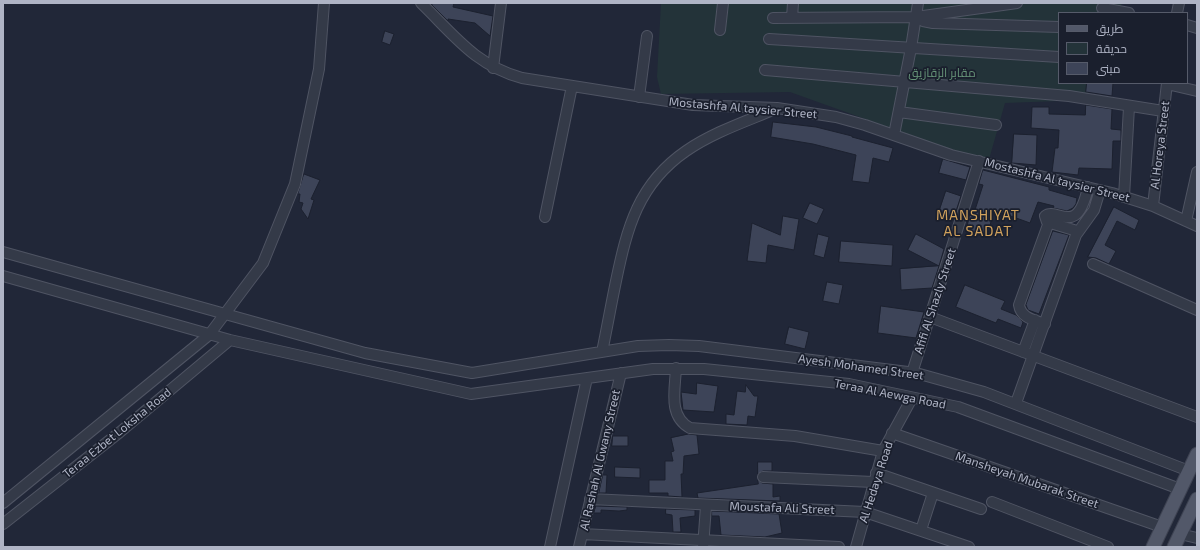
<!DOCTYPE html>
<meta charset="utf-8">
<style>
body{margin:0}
#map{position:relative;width:1200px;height:550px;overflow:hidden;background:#212738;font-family:"Exo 2",Cairo,sans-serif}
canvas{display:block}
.frame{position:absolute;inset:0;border:4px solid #afb4c5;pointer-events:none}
.legend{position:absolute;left:1058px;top:12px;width:130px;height:72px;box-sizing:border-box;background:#1a1f2d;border:1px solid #565b6a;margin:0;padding:5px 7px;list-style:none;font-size:12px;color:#afb4c5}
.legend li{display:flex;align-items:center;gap:8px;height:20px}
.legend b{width:20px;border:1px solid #565b6a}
</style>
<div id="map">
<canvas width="1200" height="550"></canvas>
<div class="frame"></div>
<ul class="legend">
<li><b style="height:5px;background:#525869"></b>طريق</li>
<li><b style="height:11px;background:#233339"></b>حديقة</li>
<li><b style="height:11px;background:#3d4458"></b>مبنى</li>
</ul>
</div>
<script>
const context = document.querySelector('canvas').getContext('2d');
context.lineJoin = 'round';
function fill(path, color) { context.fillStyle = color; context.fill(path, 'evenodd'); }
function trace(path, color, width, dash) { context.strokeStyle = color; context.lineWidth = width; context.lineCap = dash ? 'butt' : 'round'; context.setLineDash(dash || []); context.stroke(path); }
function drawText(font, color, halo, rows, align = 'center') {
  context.font = font + ' "Exo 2",Cairo,sans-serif'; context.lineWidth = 3.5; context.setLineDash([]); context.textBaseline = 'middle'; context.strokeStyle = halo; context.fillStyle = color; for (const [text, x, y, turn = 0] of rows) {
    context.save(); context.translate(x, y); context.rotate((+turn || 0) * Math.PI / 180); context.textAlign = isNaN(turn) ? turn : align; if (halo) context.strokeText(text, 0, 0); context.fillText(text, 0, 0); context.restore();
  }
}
fill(new Path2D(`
 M661 3H1122L1119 13H1059V83H1093L1087 100 1005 103 988 163 790 92 661 94 657 77Z`), '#233339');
const building = new Path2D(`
 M433 3H454L453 7 493 16 490 36 475 23 448 19V21L432 5Z
 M385 31 394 34 390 45 382 42Z
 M1087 83H1113L1112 96 1086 92Z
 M1086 105 1112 109 1111 129 1121 130V141H1113L1112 169 1079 168 1078 175 1052 172 1055 148H1058L1059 130 1031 128 1032 107H1049V114L1085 115Z
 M773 122 816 127 852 136V137L893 148 889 162 873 158 869 183 852 181 856 155 813 144 771 137Z
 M1014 134 1037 135 1036 165 1012 163Z
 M943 159 970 167 966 180 939 173Z
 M983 170 1049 187V190L1077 198 1076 204 1073 208 1067 211 1053 208 1054 206 1038 202 1030 223 994 210 987 237 966 232 970 212 974 213 983 185 979 184Z
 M304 174 320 180 311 199 314 200 308 219 301 209 303 203 299 202 300 194H298Z
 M946 191 961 196 953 220 938 215Z
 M810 203 824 209 817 224 803 218Z
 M1114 207 1139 220 1135 230 1117 221 1105 245 1116 251 1109 264 1096 258 1088 257Z
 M783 216 799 219 794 250 768 245 766 263 747 261 752 223 780 235Z
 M1053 231 1069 235 1039 314 1028 310 1026 305Z
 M818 234 829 237 824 258 814 255Z
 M916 234 944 249 939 266 908 250Z
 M841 241 893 245 892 266 839 262Z
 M939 266 932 288 901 290 900 269Z
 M827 282 843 285 839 304 823 301Z
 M965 285 1005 301 1001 309 1016 315 1023 322 1021 328 998 319 996 323 956 307Z
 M881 306 924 312 916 338 878 333Z
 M789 327 809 332 805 349 785 344Z
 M697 383 718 386 714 412 683 410 681 392 696 394Z
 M746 385 754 396H758L755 417 748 416 747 425 726 424V414L734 415 737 391 745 392Z
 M689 434 697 435 699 454 684 456 683 474H681L682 497 668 496V493H649V480H665V461H673L671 452 674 451 671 438Z
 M613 436H628V446H612Z
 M758 462H772V471H763L758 474Z
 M615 467 640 468V478L615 477Z
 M603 475H607L606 493H599Z
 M758 480 762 483 773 484V497L780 496V501L698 498 697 493 758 484Z
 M596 506 627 507V510L619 511 601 510V513H594Z
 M666 509 695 510V516L680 518 681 532H673L672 515 666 514Z
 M712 511 779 514 782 533 765 537 721 535 719 516H712Z`);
fill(building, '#3d4458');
trace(building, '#1c212f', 1);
const minor = new Path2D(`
 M421 3C455 36 475 65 522 78L693 105 777 108 836 117 865 125 951 155 1112 193 1153 206 1197 226
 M1102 8 1129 13
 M1177 13 1179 3
 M920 16 923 21 933 23 1059 27
 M773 18 916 17 1017 3
 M792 18 793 3
 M1187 25 1197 28
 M720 30 723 3
 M769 39 1059 57
 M493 68 501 3
 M765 70 1069 96 1163 111
 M1167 84 1197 91
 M639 97 647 36
 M899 112 996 125
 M894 135 911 48 918 3
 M1124 197 1129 107
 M1153 206 1167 83
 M545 217 572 86
 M1186 221 1197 172
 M1077 231 1047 222 1045 216C1057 206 1077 239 1088 187
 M3 252 365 353 472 373 638 346 669 345 699 346 916 373 984 392 1189 471
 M1093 264 1197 310
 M3 276 230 340 471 394 653 369H704L849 384 958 407 1180 489
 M930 317 1197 417
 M1045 324C1034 320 1021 318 1019 305L1049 222
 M602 352C607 328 611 305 616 281 627 228 638 184 686 151 712 133 744 122 773 110
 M1023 352 1035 320
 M676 368C675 390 668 416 690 428L795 436 883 451
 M912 373 979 161
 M1016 403 1076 235 1094 210 1100 190
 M892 433 1162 527
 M876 473 981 509
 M763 477 873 482
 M590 499 865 512 969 547
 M992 502 1108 547
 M3 503 209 335 263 263 295 184 319 69 324 3
 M3 524 120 432 230 340
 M921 530 933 493
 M582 534 839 547
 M1180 534 1197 538
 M550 547 587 378
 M579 547 621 373
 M703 547 706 506
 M856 547 883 451 912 398`);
const major = new Path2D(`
 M1153 547 1197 454
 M1174 547 1197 499`);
trace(minor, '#4f5463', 12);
trace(major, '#3e4352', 15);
trace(minor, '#343a48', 10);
trace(major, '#525869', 13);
drawText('12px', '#679579', '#1a1f2d', [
 ["مقابر الزقازيق",942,73]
]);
drawText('12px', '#afb4c5', '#1a1f2d', [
 ["Mostashfa Al taysier Street",743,108,5],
 ["Al Horeya Street",1160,145,-83],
 ["Mostashfa Al taysier Street",1057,180,14],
 ["Afifi Al Shazly Street",935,301,-72],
 ["Ayesh Mohamed Street",861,367,8],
 ["Teraa Al Aewga Road",890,394,11],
 ["Teraa Ezbet Loksha Road",117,433,-39],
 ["Al Rashah Al Gwany Street",600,460,-77],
 ["Mansheyah Mubarak Street",1027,480,19],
 ["Al Hedaya Road",876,482,-72],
 ["Moustafa Ali Street",782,508,2]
]);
context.letterSpacing = '1px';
drawText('14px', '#d1a25d', '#1a1f2d', [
 ["MANSHIYAT",978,215],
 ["AL SADAT",978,231]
]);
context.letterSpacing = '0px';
</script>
